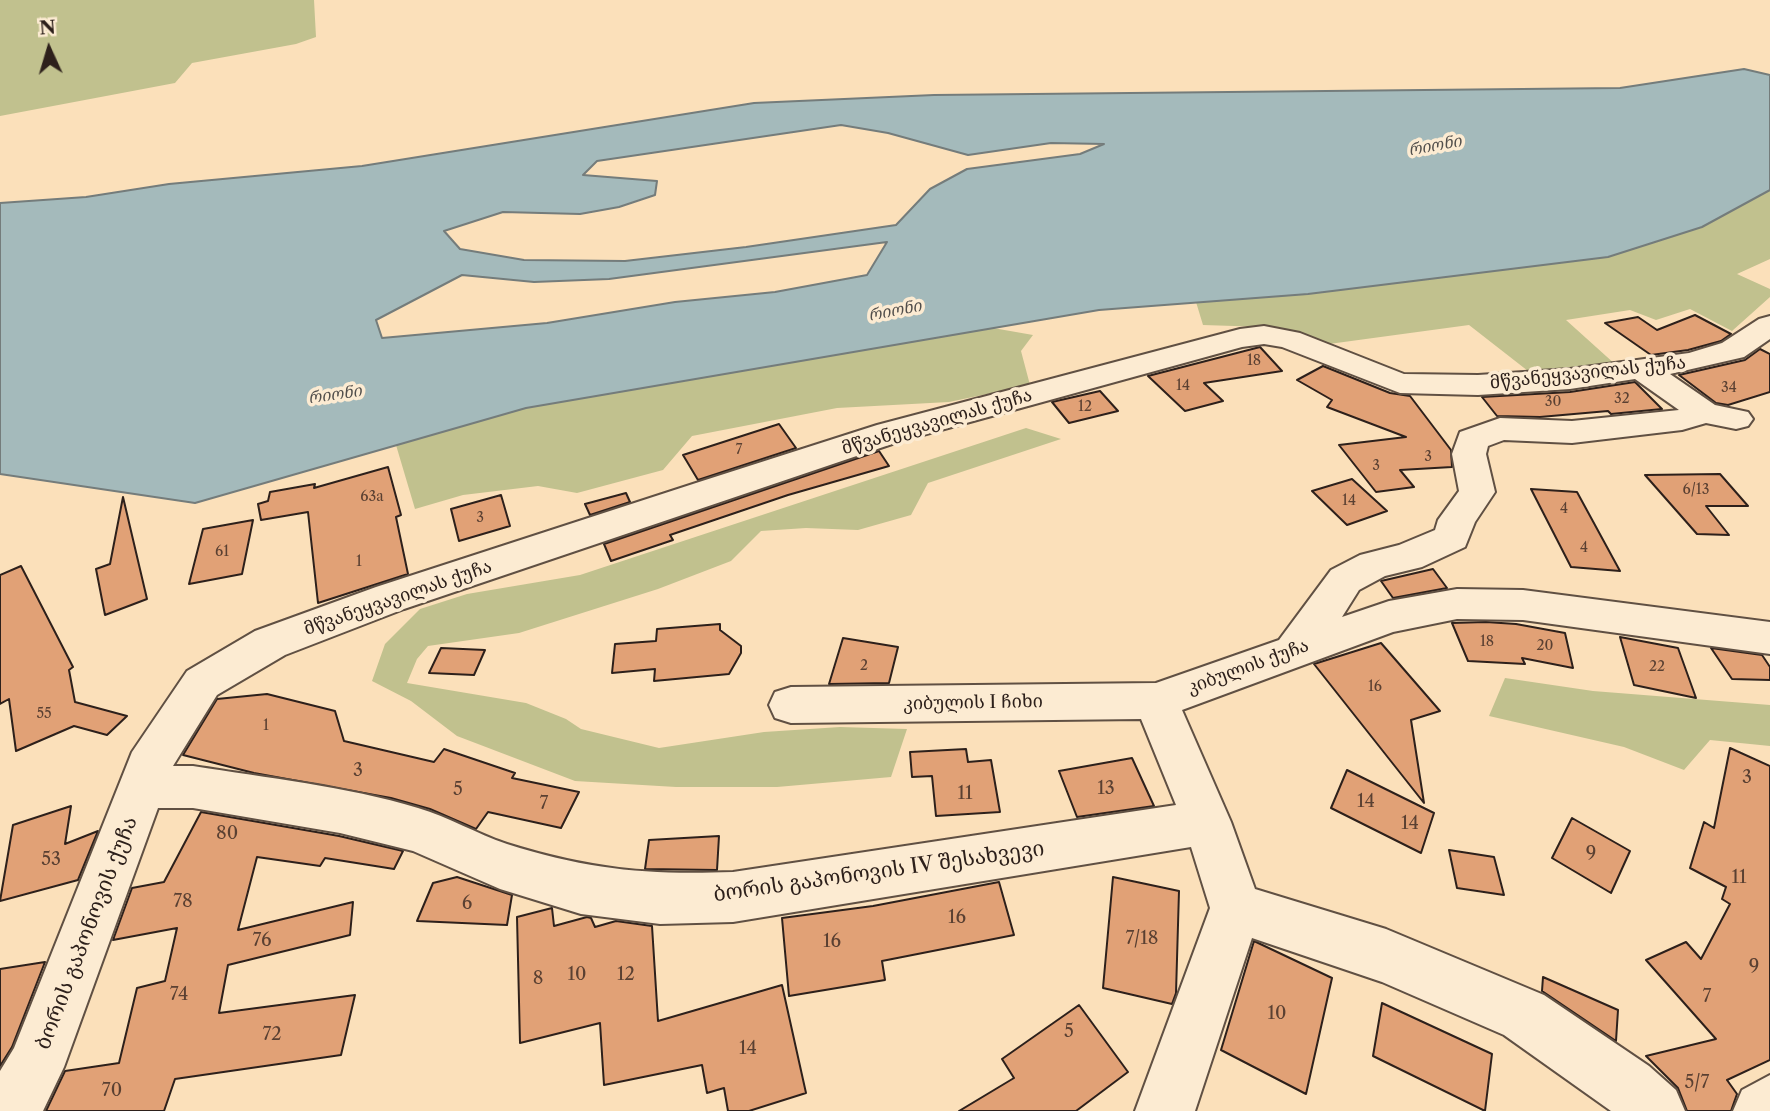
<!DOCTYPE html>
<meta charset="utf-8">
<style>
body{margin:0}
#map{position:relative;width:1770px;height:1111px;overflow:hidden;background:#fbe0ba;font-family:"Libre Caslon Text",serif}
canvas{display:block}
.north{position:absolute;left:14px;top:14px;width:70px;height:70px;-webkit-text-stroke:5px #fcebd2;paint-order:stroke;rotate:356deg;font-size:19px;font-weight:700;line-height:28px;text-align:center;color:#2d201b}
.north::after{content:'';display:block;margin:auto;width:24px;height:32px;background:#2d201b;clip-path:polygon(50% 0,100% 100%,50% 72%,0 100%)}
</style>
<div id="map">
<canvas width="1770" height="1111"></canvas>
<div class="north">N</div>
</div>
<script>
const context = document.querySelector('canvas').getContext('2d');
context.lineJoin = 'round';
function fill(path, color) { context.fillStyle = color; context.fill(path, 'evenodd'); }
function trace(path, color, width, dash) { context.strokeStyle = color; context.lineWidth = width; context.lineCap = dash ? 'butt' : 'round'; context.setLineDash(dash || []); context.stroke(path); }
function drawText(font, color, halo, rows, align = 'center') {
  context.font = font + ' "Libre Caslon Text","Noto Serif Georgian",serif'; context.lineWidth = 7; context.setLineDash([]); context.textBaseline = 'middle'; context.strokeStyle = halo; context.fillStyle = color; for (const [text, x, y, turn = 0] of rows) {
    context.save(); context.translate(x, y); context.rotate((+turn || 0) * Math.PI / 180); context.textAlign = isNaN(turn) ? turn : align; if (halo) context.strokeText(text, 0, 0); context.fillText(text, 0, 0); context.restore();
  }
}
fill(new Path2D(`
 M0 0H314L316 37 296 44 192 63 175 83 0 116Z
 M1770 190V259L1737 274 1770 289V297L1732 331 1690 309 1656 320 1630 310 1566 320 1616 365 1528 371 1469 325 1329 344 1266 327 1203 325 1196 302 1308 294 1608 257 1702 227Z
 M993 328 1033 335 1021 351 1030 385 949 402 837 408 692 436 663 470 577 493 538 486 463 495 415 509 396 445 526 408Z
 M1026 428 1061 439 928 483 911 515 858 530 806 528 761 531 731 561 658 589 519 633 428 646 417 659 407 683 526 703 566 719 581 729 659 748 764 732 840 727 907 729 891 777 777 787H676L575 781 457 736 411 701 372 681 385 644 420 609 467 594 580 575Z
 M1505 678 1593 691 1770 705V746L1710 740 1684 770 1624 747 1489 716Z`), '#c1c18e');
const water = new Path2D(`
 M1744 69 1770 75V190L1702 227 1608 257 1308 294 1099 310 526 408 195 503 0 474V203L86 197 169 184 362 166 754 103 934 95 1620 88ZM841 125 888 133 968 155 1051 143 1104 144 1080 154 967 169 930 189 896 225 746 247 625 261 524 260 460 249 444 231 503 212 580 214 619 207 655 195 657 181 583 175 597 161ZM887 242 867 275 775 292 675 302 547 323 382 338 376 320 462 275 534 282 609 279Z`);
fill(water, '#a4babb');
trace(water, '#747c7b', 2);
const building = new Path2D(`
 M1695 315 1731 334 1721 341 1688 350 1651 355 1605 323 1638 317 1657 330Z
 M1260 347 1282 371 1204 383 1223 401 1185 411 1148 376Z
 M1760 349 1770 354V392L1728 405 1716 403 1679 375 1745 360Z
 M1323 366 1390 393 1410 396 1451 450 1452 467 1400 470 1414 487 1376 492 1339 445 1406 437 1327 407 1332 400 1297 380Z
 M1635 382 1662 409 1611 414 1608 411 1540 417 1497 416 1482 397 1570 392Z
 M1100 391 1118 411 1069 423 1052 402Z
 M779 424 796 448 698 480 683 455Z
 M879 451 889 466 788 495 670 535 673 540 611 561 604 544Z
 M388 467 401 515 396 517 408 574 318 603 308 512 261 520 258 504 268 501 270 492 315 484 314 488Z
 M1720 474 1748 506H1706L1729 535 1697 534 1645 475Z
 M1352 479 1387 511 1347 525 1312 491Z
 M1531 489 1577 492 1620 571 1571 567Z
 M626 493 630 502 590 515 585 504Z
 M501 495 510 526 459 541 451 509Z
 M123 497 147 599 105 615 96 569 110 564Z
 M253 520 242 574 189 584 203 529Z
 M21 566 73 667 69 670 75 702 127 716 107 735 74 726 16 751 9 699 0 704V575Z
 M1433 569 1447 588 1393 598 1381 581Z
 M1486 622 1516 624 1565 633 1573 668 1522 658 1525 664 1468 661 1452 623Z
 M720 624V630L741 646V653L729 674 654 681 655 669 612 673 615 644 656 641 657 629Z
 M1620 637 1678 648 1696 698 1634 685Z
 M843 638 898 647 889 683 829 684Z
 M1381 643 1440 711 1411 720 1424 803 1314 664Z
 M441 648 485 650 474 675 429 673Z
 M1711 648 1762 655 1770 667V680L1732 679Z
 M267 694 335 711 344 741 434 762 444 749 515 773 512 778 579 792 561 828 488 812 476 829 430 809 391 798 254 773 183 755 217 699Z
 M1730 748 1770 766V1060L1727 1080 1737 1094 1731 1111H1687L1678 1088 1646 1056 1716 1039 1646 960 1686 942 1701 959 1730 904 1722 899 1726 887 1690 868 1704 822 1714 828Z
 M966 749 968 762 991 760 1000 812 936 816 932 776 912 777 910 752Z
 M1132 758 1154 806 1077 817 1059 771Z
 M1347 770 1434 813 1421 853 1331 808Z
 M71 806 65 844 98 831 78 880 0 901 13 825Z
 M201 812 339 836 403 851 394 869 325 858 320 866 257 857 238 930 353 902 350 935 228 965 219 1013 355 995 341 1055 175 1079 164 1111H46L65 1071 119 1063 137 988 165 981 177 928 113 940 132 888 164 882Z
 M1572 818 1630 851 1611 893 1552 858Z
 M719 836 717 870 645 869 649 840Z
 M1449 850 1494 857 1504 895 1457 888Z
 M457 877 512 895 507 925 417 921 433 883Z
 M1113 877 1179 891 1176 993 1172 1004 1103 988Z
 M999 882 1014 935 882 961 885 980 789 996 782 918 873 906Z
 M552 908 554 926 587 917 591 918 595 927 616 921 652 926 658 1021 782 985 806 1093 749 1111H728L724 1088 707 1093 702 1065 604 1085 600 1023 520 1043 517 917Z
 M1254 941 1332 978 1306 1094 1221 1050Z
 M45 962 12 1047 0 1066V969Z
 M1543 977 1618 1010 1616 1041 1542 991Z
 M1382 1003 1492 1054 1485 1111 1373 1056Z
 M1079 1005 1128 1072 1076 1111H959L1014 1078 1002 1059Z`);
fill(building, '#e1a176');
trace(building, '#2d201b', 2);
const minor = new Path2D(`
 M1770 316V339L1744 357 1670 374 1715 405 1748 412 1753 419 1748 426 1736 429 1706 423 1682 430 1572 443 1504 440 1488 446 1486 454 1495 492 1475 522 1465 547 1422 567 1385 576 1359 590 1342 617 1389 601 1457 589 1523 590 1770 622V654L1523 620 1457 619 1393 632 1182 710 1231 822 1255 889 1386 929 1544 995 1649 1066 1676 1090 1685 1111H1611L1504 1035 1382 982 1252 938 1195 1111H1135L1210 908 1191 847 733 922 660 924 581 914 500 889 413 851 340 833 193 808H158L64 1067 43 1111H0V1071L14 1048 132 752 187 671 255 631 376 587 696 483 877 425 1240 329 1264 326 1300 333 1404 374 1478 375 1570 369 1689 353 1722 343 1759 319ZM1264 344 1282 347 1400 393 1478 395 1570 389 1635 379 1679 410 1572 421 1500 418 1460 432 1452 454 1459 491 1438 520 1435 530 1399 545 1360 555 1331 570 1279 640 1156 683 791 687 775 692 769 705 775 718 791 723 1141 719 1176 805 733 872C647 875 590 870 507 844 477 834 449 817 418 808 345 786 268 778 193 766H173L217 695 285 655 404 609 901 441 1242 347Z
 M1770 1075V1111H1733L1742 1090Z`);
trace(minor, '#605043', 4);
fill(minor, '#fcebd2');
drawText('14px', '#5a4032', null, [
 ["18",1254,361],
 ["14",1183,386],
 ["34",1729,388],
 ["32",1622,399],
 ["30",1553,402],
 ["12",1085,407],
 ["7",739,450],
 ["3",1428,457],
 ["3",1376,466],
 ["6/13",1696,490],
 ["63a",372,497],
 ["14",1349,501],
 ["4",1564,509],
 ["3",480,518],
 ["4",1584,548],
 ["61",222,552],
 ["1",359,562],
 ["18",1487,642],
 ["20",1545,646],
 ["2",864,666],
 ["22",1657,667],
 ["16",1375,687],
 ["55",44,714],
 ["1",266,726]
]);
drawText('italic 16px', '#514e4b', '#fcebd2', [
 ["რიონი",1435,146,-10],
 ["რიონი",895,311,-11],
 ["რიონი",335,395,-8]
]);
drawText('18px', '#2d201b', '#fcebd2', [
 ["მწვანეყვავილას ქუჩა",1588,373,-6],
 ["მწვანეყვავილას ქუჩა",937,422,-16],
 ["მწვანეყვავილას ქუჩა",398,598,-19],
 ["კიბულის ქუჩა",1248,667,-20],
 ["კიბულის I ჩიხი",973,703,-1]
]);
drawText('18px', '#5a4032', null, [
 ["3",358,771],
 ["3",1747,778],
 ["13",1106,789],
 ["5",458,790],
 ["11",965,794],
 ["14",1366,802],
 ["7",544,804],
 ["14",1410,824],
 ["80",227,834],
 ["9",1591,854],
 ["53",51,860],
 ["11",1739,878],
 ["78",183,902],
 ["6",467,904],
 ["16",957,918],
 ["7/18",1142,939],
 ["76",262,941],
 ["16",832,942],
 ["9",1754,967],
 ["10",577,975],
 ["12",626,975],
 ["8",538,979],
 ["74",179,995],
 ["7",1707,997],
 ["10",1277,1014],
 ["5",1069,1032],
 ["72",272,1035],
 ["14",748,1049],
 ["5/7",1697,1083],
 ["70",112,1091]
]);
drawText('21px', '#2d201b', '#fcebd2', [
 ["ბორის გაპონოვის IV შესახვევი",879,872,-8],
 ["ბორის გაპონოვის ქუჩა",87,933,-69]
]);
</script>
